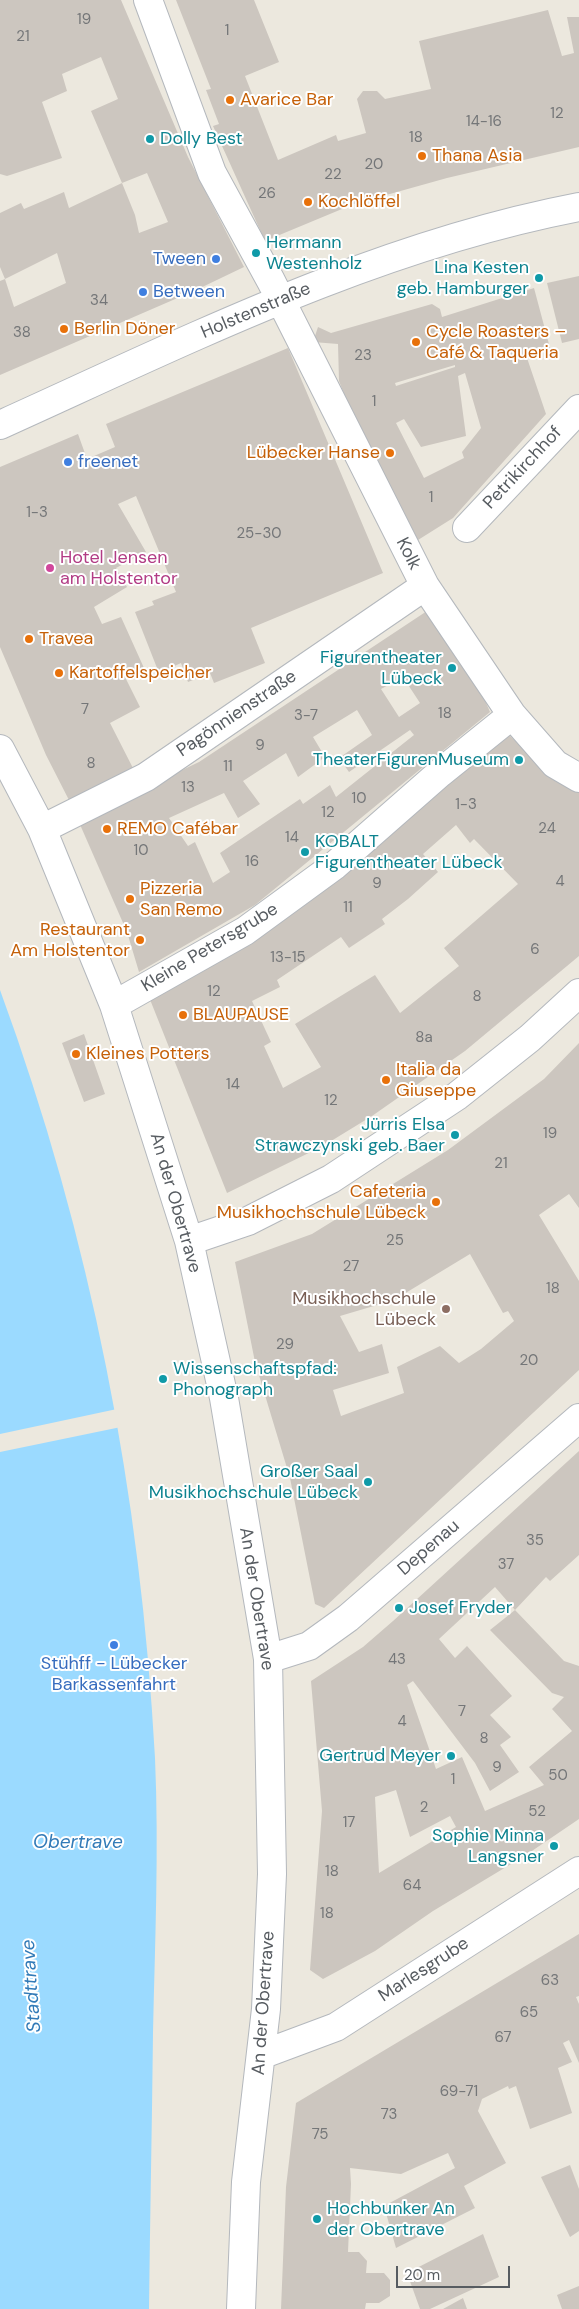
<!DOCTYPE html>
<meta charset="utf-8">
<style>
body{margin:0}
#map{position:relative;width:579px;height:2309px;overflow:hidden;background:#ece8de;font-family:"DM Sans",sans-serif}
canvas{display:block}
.scale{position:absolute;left:396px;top:2266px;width:114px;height:22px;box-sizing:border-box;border:2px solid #575c61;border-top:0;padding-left:6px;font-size:15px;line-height:18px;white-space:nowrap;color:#575c61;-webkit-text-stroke:4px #fff;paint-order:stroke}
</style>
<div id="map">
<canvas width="579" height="2309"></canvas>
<div class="scale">20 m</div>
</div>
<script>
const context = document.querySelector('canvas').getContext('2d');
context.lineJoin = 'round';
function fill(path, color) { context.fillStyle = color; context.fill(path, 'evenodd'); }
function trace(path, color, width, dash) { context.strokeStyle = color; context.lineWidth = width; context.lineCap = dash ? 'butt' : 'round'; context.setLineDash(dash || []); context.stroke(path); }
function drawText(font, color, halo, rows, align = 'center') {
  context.font = font + ' "DM Sans",sans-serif'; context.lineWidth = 4; context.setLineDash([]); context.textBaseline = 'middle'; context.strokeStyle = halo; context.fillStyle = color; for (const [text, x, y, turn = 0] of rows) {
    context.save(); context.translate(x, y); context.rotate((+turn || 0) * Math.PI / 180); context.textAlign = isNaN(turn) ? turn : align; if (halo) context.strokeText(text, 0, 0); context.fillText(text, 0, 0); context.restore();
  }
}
fill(new Path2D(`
 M0 990C91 1238 141 1494 155 1758 159 1850 155 1942 153 2033 152 2125 150 2217 149 2309H0Z`), '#9bdaff');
fill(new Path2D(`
 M117 1409 121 1427 0 1452V1434Z`), '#ece8de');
fill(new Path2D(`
 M0 0H121L188 157 244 267 196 290 0 375V281L5 279 14 307 66 283 57 253 5 279 0 267V213L21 203 24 209 64 192 69 208 122 183 135 215 139 233 168 222 147 173 122 183 91 111 118 99 101 57 62 74 67 91 42 102 62 158 7 176 0 174Z
 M176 0H254L279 62 245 76 278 160 336 135 338 141 366 133 357 99 363 91H377L385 99 431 89 419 41 548 10 562 56 574 53 567 17H579V147L447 178 354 204 265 241 213 126 219 124 206 90 211 89Z
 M579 276V339L562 343 547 283Z
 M534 288 550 348 526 355 546 414 453 518 418 540 388 495 361 438 339 381 338 344 313 342 318 327 331 333 432 304 440 309 442 317ZM455 365V367L396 386 395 383ZM465 373 481 428 462 452 464 458 424 478 396 423 404 419 421 447 466 436 458 376Z
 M288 348 383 573 251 628 265 663 214 683 210 673 188 682 181 663 159 673 135 612 154 605 152 601 176 592 136 496 118 504 146 552 116 568 127 587 94 607 102 624 121 617 144 668 125 677 140 707 110 723 136 774 72 806 46 755 0 647V467L78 434 87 459 115 447 106 424Z
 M430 609 472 670 490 712 255 905 139 972 127 932 78 820 199 762ZM403 677 420 703 399 717 381 689ZM357 710 372 735 339 758 349 772 410 730 414 735 336 797 330 785 303 804 300 799 220 853 230 872 213 883 195 842 188 846 169 818 224 793 238 818 260 804 243 781 286 753 298 777 325 757 313 737Z
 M508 734 544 768 579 790V956L465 1051 372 1116 323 1146 227 1193 149 997 400 825ZM456 825 470 843 474 839 518 884 444 948 459 966 400 1013 375 975 295 1024 321 1067 283 1088 264 1046 271 1042 252 1001 280 987 277 980 341 937 349 948 385 924 382 919 408 899 438 872 423 854Z
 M84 1034 105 1094 84 1102 62 1043Z
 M579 1043V1208L569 1194 539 1215 579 1281V1370L324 1608 315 1604 290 1478 255 1362 235 1262 312 1234 448 1150 544 1079ZM470 1254 503 1313 508 1311 514 1321 481 1349 459 1363 440 1346 397 1367 404 1393 341 1416 333 1390 389 1373 382 1344 359 1352 340 1316 394 1300Z
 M579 1451V1555L550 1581 546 1577 515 1610 495 1587 439 1639 455 1658 467 1646 512 1696 490 1715 511 1737 500 1745 519 1772 490 1791 475 1763 413 1681 407 1685 436 1769 462 1757 485 1811 544 1785 529 1767 572 1731 552 1709 564 1697 552 1693 490 1630 515 1610 564 1661 579 1666V1819L526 1855 433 1911 375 1951 323 1979 310 1970 322 1811 311 1681 363 1647 393 1621ZM396 1790 410 1837 450 1816 456 1827 379 1873 375 1797Z
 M579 1934V1996L576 1997 579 2004V2063L569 2040 563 2043 572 2062 558 2068 572 2113 530 2129 516 2086 509 2089 508 2086 482 2099 478 2111 506 2163 464 2186 475 2208 396 2248 384 2206 455 2168 448 2153 401 2174 350 2168 351 2184 348 2252H359L367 2261 366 2273H384L390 2280V2296L379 2303H366L365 2309H281L286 2187 296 2103Z
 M570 2165 579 2189V2231L570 2237 541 2177Z
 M483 2234 499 2277 430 2309H420L407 2273Z
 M579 2286V2309H562L557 2295Z
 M463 2298 467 2309H443Z`), '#ccc6bf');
const minor = new Path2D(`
 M148 0 212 173 271 281 425 586 512 715 555 764 579 778
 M0 425C188 340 375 246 579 207
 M467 528 579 409
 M0 749 42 829 114 1005 189 1241 224 1398 268 1659 272 1874 266 2009 246 2182 241 2309
 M42 829 146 777 425 586
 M114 1005 245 931 334 866 440 773 512 715
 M189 1241 248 1221 331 1179 457 1096 530 1038 579 993
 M268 1659 309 1646 348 1618 579 1418
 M261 2055 336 2027 579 1871`);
trace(minor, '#b4b8bd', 30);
trace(minor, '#fff', 28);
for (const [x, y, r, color] of [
 [230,100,5,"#e8710a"],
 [150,139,5,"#0f9aa8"],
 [422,156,5,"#e8710a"],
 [308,202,5,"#e8710a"],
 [256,253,5,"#0f9aa8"],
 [216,259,5,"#3f7fe0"],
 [539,278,5,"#0f9aa8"],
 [143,292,5,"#3f7fe0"],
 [64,329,5,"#e8710a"],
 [416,342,5,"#e8710a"],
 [390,453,5,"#e8710a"],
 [68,462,5,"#3f7fe0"],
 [50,568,5,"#d1479c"],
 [29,639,5,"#e8710a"],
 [452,668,5,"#0f9aa8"],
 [59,673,5,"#e8710a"],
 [519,760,5,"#0f9aa8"],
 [107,829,5,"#e8710a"],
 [305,852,5,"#0f9aa8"],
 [130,899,5,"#e8710a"],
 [140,940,5,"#e8710a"],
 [183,1015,5,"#e8710a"],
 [76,1054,5,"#e8710a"],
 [386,1080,5,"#e8710a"],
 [455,1135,5,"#0f9aa8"],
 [436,1202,5,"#e8710a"],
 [446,1309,5,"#8d6e63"],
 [163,1379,5,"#0f9aa8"],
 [368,1482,5,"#0f9aa8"],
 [399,1608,5,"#0f9aa8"],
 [114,1645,5,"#3f7fe0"],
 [451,1756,5,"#0f9aa8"],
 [554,1846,5,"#0f9aa8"],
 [317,2219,5,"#0f9aa8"]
]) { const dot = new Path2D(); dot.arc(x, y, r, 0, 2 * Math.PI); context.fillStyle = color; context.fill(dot); trace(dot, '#fff', 2); }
drawText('15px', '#747678', null, [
 ["19",84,20],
 ["1",227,31],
 ["21",23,37],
 ["12",557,114],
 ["14-16",484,122],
 ["18",416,138],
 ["20",374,165],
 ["22",333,175],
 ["26",267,194],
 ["34",99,301],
 ["38",22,333],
 ["23",363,356],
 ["1",374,402],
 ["1",431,498],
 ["1-3",37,513],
 ["25-30",259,534],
 ["7",85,710],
 ["18",445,714],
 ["3-7",306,716],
 ["9",260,746],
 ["8",91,764],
 ["11",228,767],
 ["13",188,788],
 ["10",359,799],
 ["1-3",466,805],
 ["12",328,813],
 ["24",547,829],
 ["14",292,838],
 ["10",141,851],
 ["16",252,862],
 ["4",560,882],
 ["9",377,884],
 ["11",348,908],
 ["6",535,950],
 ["13-15",288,958],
 ["12",214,992],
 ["8",477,997],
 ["8a",424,1038],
 ["14",233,1085],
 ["12",331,1101],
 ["19",550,1134],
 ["21",501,1164],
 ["25",395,1241],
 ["27",351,1267],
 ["18",553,1289],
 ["29",285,1345],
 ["20",529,1361],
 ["35",535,1541],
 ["37",506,1565],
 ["43",397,1660],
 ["7",462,1712],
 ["4",402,1722],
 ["8",484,1739],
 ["9",497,1768],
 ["50",558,1776],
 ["1",453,1780],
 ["2",424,1808],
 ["52",537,1812],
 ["17",349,1823],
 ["18",332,1872],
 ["64",412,1886],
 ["18",327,1914],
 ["63",550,1981],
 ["65",529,2013],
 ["67",503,2038],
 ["69-71",459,2092],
 ["73",389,2115],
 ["75",320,2135]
]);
drawText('18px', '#c56008', '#fff', [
 ["Avarice Bar",240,100],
 ["Thana Asia",432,156],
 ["Kochlöffel",318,202],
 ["Berlin Döner",74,329],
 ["Cycle Roasters –",426,332],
 ["Café & Taqueria",426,353],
 ["Lübecker Hanse",380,453,"right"],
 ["Travea",39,639],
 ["Kartoffelspeicher",69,673],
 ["REMO Cafébar",117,829],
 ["Pizzeria",140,889],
 ["San Remo",140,910],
 ["Restaurant",130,930,"right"],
 ["Am Holstentor",130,951,"right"],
 ["BLAUPAUSE",193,1015],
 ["Kleines Potters",86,1054],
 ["Italia da",396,1070],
 ["Giuseppe",396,1091],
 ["Cafeteria",426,1192,"right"],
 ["Musikhochschule Lübeck",426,1213,"right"]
], 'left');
drawText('18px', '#0d838f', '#fff', [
 ["Dolly Best",160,139,"left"],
 ["Hermann",266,243,"left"],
 ["Westenholz",266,264,"left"],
 ["Lina Kesten",529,268],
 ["geb. Hamburger",529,289],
 ["Figurentheater",442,658],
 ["Lübeck",442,679],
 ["TheaterFigurenMuseum",509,760],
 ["KOBALT",315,842,"left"],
 ["Figurentheater Lübeck",315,863,"left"],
 ["Jürris Elsa",445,1125],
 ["Strawczynski geb. Baer",445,1146],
 ["Wissenschaftspfad:",173,1369,"left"],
 ["Phonograph",173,1390,"left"],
 ["Großer Saal",358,1472],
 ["Musikhochschule Lübeck",358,1493],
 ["Josef Fryder",409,1608,"left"],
 ["Gertrud Meyer",441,1756],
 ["Sophie Minna",544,1836],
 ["Langsner",544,1857],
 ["Hochbunker An",327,2209,"left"],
 ["der Obertrave",327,2230,"left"]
], 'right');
drawText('18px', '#366cbe', '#fff', [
 ["Tween",206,259,"right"],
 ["Between",153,292],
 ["freenet",78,462],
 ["Stühff - Lübecker",114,1664,"center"],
 ["Barkassenfahrt",114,1685,"center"]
], 'left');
drawText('18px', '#575c61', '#fff', [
 ["Holstenstraße",256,311,-23],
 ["Petrikirchhof",523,468,-47],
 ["Kolk",408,554,63],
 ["Pagönnienstraße",237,714,-34],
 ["Kleine Petersgrube",210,948,-31],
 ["An der Obertrave",175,1203,74],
 ["Depenau",429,1548,-41],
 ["An der Obertrave",256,1599,81],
 ["Marlesgrube",424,1970,-33],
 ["An der Obertrave",264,2003,-86]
]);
drawText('18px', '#b23c85', '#fff', [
 ["Hotel Jensen",60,558],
 ["am Holstentor",60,579]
], 'left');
drawText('18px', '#785e54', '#fff', [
 ["Musikhochschule",436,1299],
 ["Lübeck",436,1320]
], 'right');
drawText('italic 19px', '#327bb8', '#fff', [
 ["Obertrave",78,1843],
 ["Stadttrave",32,1986,-94]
]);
</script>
